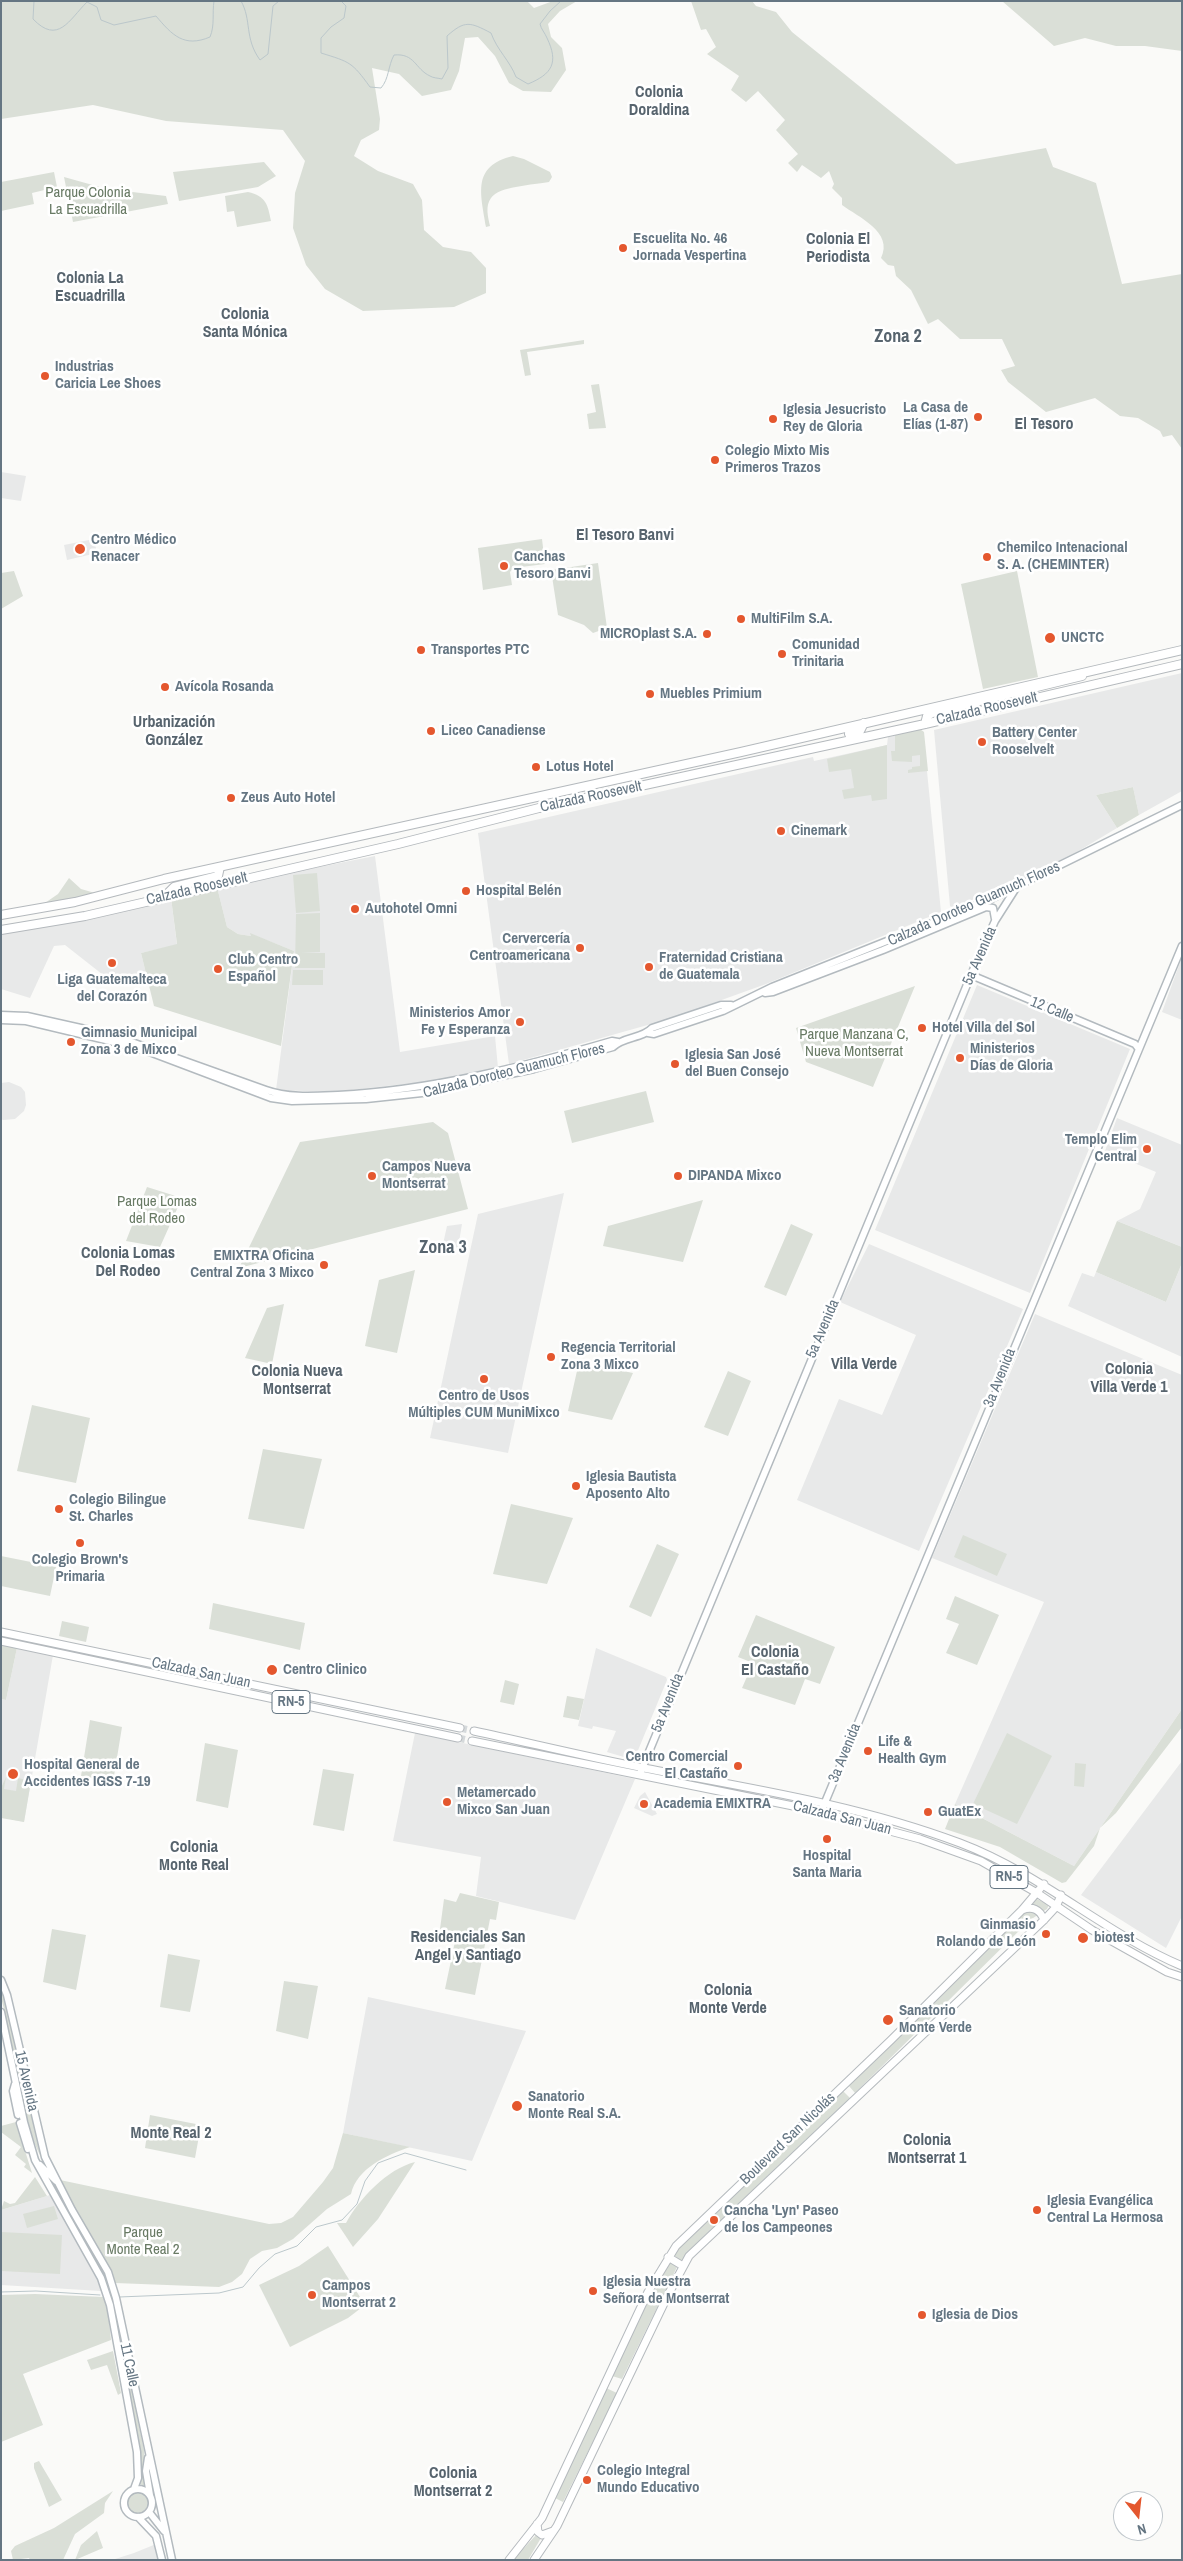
<!DOCTYPE html>
<meta charset="utf-8">
<style>
body{margin:0}
#map{position:relative;width:1183px;height:2561px;overflow:hidden;background:#fafaf8;font-family:"Archivo Narrow",sans-serif}
canvas{display:block}
.frame{position:absolute;inset:0;border:2px solid #657683;pointer-events:none}
.north{position:absolute;left:1113px;top:2491px;width:50px;height:50px;box-sizing:border-box;background:#fff;border:1px solid #c1c8cd;border-radius:50%;rotate:164deg;font-size:14px;font-weight:700;line-height:20px;text-align:center;color:#657683}
.north::after{content:'';display:block;margin:auto;width:18px;height:22px;background:#e4572e;clip-path:polygon(50% 0,100% 100%,50% 72%,0 100%)}
</style>
<div id="map">
<canvas width="1183" height="2561"></canvas>
<div class="frame"></div>
<div class="north">N</div>
</div>
<script>
const context = document.querySelector('canvas').getContext('2d');
context.lineJoin = 'round';
function fill(path, color) { context.fillStyle = color; context.fill(path, 'evenodd'); }
function trace(path, color, width, dash) { context.strokeStyle = color; context.lineWidth = width; context.lineCap = dash ? 'butt' : 'round'; context.setLineDash(dash || []); context.stroke(path); }
function drawText(font, color, halo, rows, align = 'center') {
  context.font = font + ' "Archivo Narrow",sans-serif'; context.lineWidth = 5; context.setLineDash([]); context.textBaseline = 'middle'; context.strokeStyle = halo; context.fillStyle = color; for (const [text, x, y, turn = 0] of rows) {
    context.save(); context.translate(x, y); context.rotate((+turn || 0) * Math.PI / 180); context.textAlign = isNaN(turn) ? turn : align; if (halo) context.strokeText(text, 0, 0); context.fillText(text, 0, 0); context.restore();
  }
}
fill(new Path2D(`
 M1 472 26 476 21 501 1 498Z
 M94 539 97 553 67 560 64 545Z
 M1182 673V791L1139 815 1133 787 1096 795 1117 828 1055 865 953 908 950 906 934 730Z
 M923 731 941 912 766 984 669 1019 509 1064 478 833 813 757 814 761 887 745 888 737Z
 M375 856 400 1052 495 1036 498 1068 441 1080 333 1092 276 1090 294 951 251 934V936L238 934 227 927 217 887Z
 M171 898 177 945 141 953 149 985 122 986V974L107 978 65 945 54 946 30 998 1 989V935Z
 M1182 957V1020L1162 1012Z
 M977 985 1130 1049 1030 1293 875 1230Z
 M9 1082 21 1087 25 1092 26 1105 24 1111 15 1119 3 1120 1 1119V1083Z
 M1117 1118 1182 1145V1247L1117 1221 1140 1209 1156 1172 1105 1151Z
 M564 1193 508 1453 430 1438 478 1214Z
 M462 1224 458 1248 443 1244 447 1226Z
 M869 1244 1023 1309 919 1551 797 1500 839 1399 882 1415 916 1335 840 1302Z
 M1182 1263V1357L1068 1306 1082 1273 1094 1277 1096 1272 1166 1302Z
 M1035 1314 1182 1375V1709L1074 1866 955 1804 1044 1602 932 1558Z
 M17 1648 53 1655 24 1822 1 1817V1699L6 1700Z
 M596 1648 666 1677 667 1680 634 1760 607 1752 616 1731 593 1726 592 1729 578 1726Z
 M415 1733 635 1779 575 1920 476 1896 481 1857 393 1841Z
 M1182 1761V1916L1166 1948 1081 1895Z
 M645 1792 657 1814 652 1816 634 1808 640 1796Z
 M368 1997 526 2031 472 2161 343 2133Z
 M50 2195 99 2278 101 2291 1 2285V2210Z
 M156 2544 159 2560H112L134 2553Z`), '#e8e9e9');
fill(new Path2D(`
 M1 1H527L534 8 553 1H577L560 11 548 24 551 37 562 48 566 70 551 92 523 91 509 83 495 56 478 37 465 38 459 71 451 90 422 96 399 74 372 68 380 119 379 130 361 140 354 156 378 171 413 184 422 200 424 230 443 247 471 252 486 268V293L454 307 363 311 325 289 306 265 293 228 295 193 305 161 283 130 166 121 93 105 1 119Z
 M691 1H752L756 6 776 12 792 32 956 164 1046 148 1053 167 1096 183 1122 284 1182 274V449L1172 435 1163 437 1160 431 1138 418 1120 416 1095 398 1046 412 1008 382 1001 370 1015 366 1002 339H960L938 319 928 324 911 290 896 276 894 266 888 265 881 258C894 232 858 217 842 205V198L832 188 834 184 829 171 821 178 802 165 797 172 788 163 798 154 776 130 785 120 758 91 746 102 731 90 739 76 707 54 716 47 706 29 701 30Z
 M1002 1H1182V51L1145 46H1116L1085 38 1054 46Z
 M513 156 524 159 550 172 552 177 549 182C534 185 499 186 491 198 485 206 488 217 490 226L486 227C481 194 471 166 513 156Z
 M264 162 276 176 258 187 179 201 173 172Z
 M54 172 57 187 32 193 34 204 1 211V182Z
 M64 177 107 189 166 196 168 204 73 222Z
 M248 192C266 196 268 205 271 221L237 227 234 211 227 212 225 196Z
 M584 340V344L527 352 531 375 525 376 520 350Z
 M599 384 606 428 589 429 587 414 596 412 591 385Z
 M542 539 545 564 513 568 510 572 512 585 483 590 478 548Z
 M598 563 607 628 593 633 584 625 558 615 551 570Z
 M14 571 23 596 1 609V573Z
 M1017 571 1038 677 983 689 961 584Z
 M920 729 924 732 928 771 908 773V770L912 769V767L920 766V755L912 756V762L892 761 891 751H895V734Z
 M887 745V799L872 801 871 795 844 799 842 790 854 788 851 769 829 772 827 759Z
 M1133 787 1139 815 1117 828 1096 795Z
 M317 873 320 911 296 913 293 875Z
 M69 878 81 889 95 893 42 905 58 894Z
 M217 887 227 927 238 934 251 936 250 933 294 951 281 1046 154 1006 141 953 177 944 171 898Z
 M320 913V952L301 953H325V968H295L296 914Z
 M293 970H323V985H292Z
 M915 986 873 1087 806 1062 796 1028Z
 M646 1091 654 1122 572 1143 564 1111Z
 M433 1122 448 1133 468 1209 239 1268 300 1142Z
 M147 1187 182 1198 160 1247 126 1241Z
 M703 1200 683 1262 603 1246 608 1226Z
 M1117 1221 1182 1247V1263L1166 1302 1096 1272Z
 M791 1224 813 1234 786 1296 764 1287Z
 M415 1270 397 1353 365 1346 379 1280Z
 M284 1304 272 1364 245 1358 267 1308Z
 M579 1362 633 1373 612 1420 568 1411Z
 M728 1371 751 1381 728 1436 704 1427Z
 M32 1405 90 1418 76 1483 17 1471Z
 M263 1449 322 1459 304 1529 248 1519Z
 M511 1504 573 1518 547 1584 493 1574Z
 M963 1535 1007 1554 997 1576 954 1557Z
 M657 1544 679 1554 651 1617 629 1607Z
 M1 1556 56 1567 50 1596 1 1586Z
 M955 1596 999 1615 977 1665 946 1653 959 1624 946 1619Z
 M213 1603 305 1623 300 1650 209 1629Z
 M756 1615 835 1647 820 1684 805 1679 795 1705 742 1688 753 1663 738 1657Z
 M62 1621 89 1627 86 1642 59 1636Z
 M1 1644 17 1648 6 1700 1 1699Z
 M505 1680 519 1684 514 1705 500 1702Z
 M567 1696 584 1699 579 1720 563 1717Z
 M1182 1709V1727L1116 1813 1100 1828 1094 1846 1066 1882 1062 1883 1000 1847 945 1829 955 1804 1074 1866Z
 M90 1720 122 1727 113 1782 81 1776Z
 M1007 1733 1052 1756 1017 1824 973 1804Z
 M205 1743 238 1750 228 1808 196 1801Z
 M1075 1763 1086 1764 1084 1787 1074 1786Z
 M323 1769 354 1774 344 1831 313 1825Z
 M6 1777 4 1789 16 1791 18 1778 31 1781 24 1822 1 1818V1788Z
 M460 1893 499 1902 496 1920 490 1919 475 1995 445 1989 457 1932 440 1929 444 1899 456 1902Z
 M1033 1897 1049 1905 1047 1909 1030 1920 855 2093 849 2086Z
 M52 1929 86 1935 76 1990 43 1982Z
 M168 1954 200 1960 190 2012 160 2007Z
 M284 1981 318 1986 308 2039 276 2031Z
 M1 1986 4 1994 50 2169C21 2139 14 2041 1 1998Z
 M842 2090 850 2098 702 2238 682 2262 674 2255 684 2241Z
 M150 2115 201 2125 195 2158 145 2148Z
 M16 2122 32 2173 24 2167 26 2164 15 2155 21 2147 1 2132V2126Z
 M343 2133 410 2147C387 2155 357 2168 351 2194L327 2209 293 2239 277 2248 262 2251 250 2259 242 2274 232 2282 219 2287 115 2283 73 2209 60 2180 269 2224 281 2223 293 2217 323 2182 333 2168Z
 M415 2162 378 2219 353 2247 337 2223H346C359 2199 387 2169 415 2162Z
 M35 2177 47 2196 1 2210 4 2201 10 2204 15 2203Z
 M54 2206 58 2219 27 2228 23 2214Z
 M1 2232 62 2235 60 2274 1 2271Z
 M328 2246 365 2305 348 2318 290 2347 259 2285 299 2266Z
 M669 2262 677 2267 622 2379 612 2376 643 2309Z
 M35 2294 104 2297 108 2309 111 2340 23 2374 43 2425 1 2442V2295Z
 M115 2310 144 2450 146 2487 140 2484C140 2425 123 2368 115 2310Z
 M113 2351 121 2393 118 2395 107 2365 91 2370 87 2360Z
 M606 2388 617 2393 563 2502 555 2498Z
 M39 2461 62 2500 49 2507 34 2468V2463Z
 M113 2491 105 2503 104 2513 75 2534 63 2560H30L29 2558 13 2560 11 2551 15 2546 54 2528Z
 M127 2503a11 11 0 1 1 22 0a11 11 0 1 1-22 0Z
 M97 2531 103 2548 75 2560 81 2545Z
 M536 2535 541 2538 528 2560H513Z`), '#dadfd7');
trace(new Path2D(`
 M34 1 33 19C58 45 69 20 87 2L97 7 101 20 114 25 156 16C172 35 184 48 210 37 215 25 212 14 214 1
 M241 1C252 20 244 38 260 60L268 54 273 6 279 1
 M341 1 346 6 344 18 331 27 321 38V53C350 62 352 62 370 87L381 88C389 79 388 66 394 55 415 53 415 69 430 76 433 78 438 78 442 79L448 68 447 36C465 20 470 22 491 33 497 50 510 61 516 77L528 84C552 74 559 63 547 38 545 33 541 29 540 24L550 11 561 1
 M1 2292 36 2291 100 2295
 M119 2297 219 2293 243 2287 259 2268 275 2254 297 2246 316 2227 342 2220 357 2204 365 2181 378 2163 405 2153 466 2170`), '#bbc7cb', 1);
trace(new Path2D(`
 M460 1728 474 1731
 M458 1738 472 1741`), '#d5d9db', 7, [7, 3.5]);
const secondary = new Path2D(`
 M971 975 1135 1044 1138 1048
 M765 993 773 992 883 950 986 907 993 908 995 919
 M1 1015 27 1016 112 1035 266 1090C289 1098 314 1096 338 1095 431 1090 523 1067 612 1041L618 1042
 M1 1020 26 1021 110 1041 152 1053 271 1098 292 1101 366 1099 422 1093 534 1069 613 1047C624 1036 642 1039 652 1028L721 1005H731
 M648 1033 654 1034 723 1011 772 987 987 901 1182 805
 M641 1771 976 963 995 921 1016 888
 M821 1812 1182 946
 M1 1980 7 1995 45 2157 72 2210 108 2272 116 2298 172 2560
 M1 2012 24 2122 35 2160 101 2278 110 2305 137 2452 138 2478 134 2489
 M15 2084 13 2091 18 2115
 M20 2123 28 2149
 M40 2165 56 2181
 M148 2458 146 2471 150 2495
 M124 2503a14 14 0 1 1 28 0a14 14 0 1 1-28 0Z
 M149 2512 164 2531
 M138 2517 156 2536 162 2560`);
const primary = new Path2D(`
 M1 1632 460 1728
 M1 1641 458 1738
 M474 1731C530 1743 587 1757 644 1768 750 1788 859 1805 960 1843 1042 1874 1104 1933 1182 1966
 M472 1741 803 1808 920 1839 981 1861 1037 1893 1092 1930 1167 1972 1182 1977
 M1022 1910C1032 1906 1040 1909 1044 1920
 M668 2257 683 2266
 M537 2524 538 2532 542 2535 553 2531
 M509 2560 542 2518 648 2292 676 2246 891 2040 1022 1910 1044 1884
 M534 2560 557 2526 669 2293 689 2256 1044 1920 1056 1907 1061 1895`);
const trunk = new Path2D(`
 M925 724 927 716 934 712 1082 676
 M849 734 860 731 864 723
 M165 896 174 887 218 876 220 867
 M1 915 75 902 164 879 741 752 1182 650
 M1 930 85 916 398 844 539 808 925 724 1182 664`);
trace(secondary, '#b3babf', 9);
trace(primary, '#b5babe', 9);
trace(trunk, '#b4b9bd', 10);
trace(secondary, '#fff', 6);
trace(primary, '#fff', 7);
trace(trunk, '#fff', 8);
for (const [x, y, r, color] of [
 [623,248,5,"#e4572e"],
 [45,376,5,"#e4572e"],
 [978,417,5,"#e4572e"],
 [773,419,5,"#e4572e"],
 [715,460,5,"#e4572e"],
 [80,549,6,"#e4572e"],
 [987,557,5,"#e4572e"],
 [504,566,5,"#e4572e"],
 [741,619,5,"#e4572e"],
 [707,634,5,"#e4572e"],
 [1050,638,6,"#e4572e"],
 [421,650,5,"#e4572e"],
 [782,654,5,"#e4572e"],
 [165,687,5,"#e4572e"],
 [650,694,5,"#e4572e"],
 [431,731,5,"#e4572e"],
 [982,742,5,"#e4572e"],
 [536,767,5,"#e4572e"],
 [231,798,5,"#e4572e"],
 [781,831,5,"#e4572e"],
 [466,891,5,"#e4572e"],
 [355,909,5,"#e4572e"],
 [580,948,5,"#e4572e"],
 [112,963,5,"#e4572e"],
 [649,967,5,"#e4572e"],
 [218,969,5,"#e4572e"],
 [520,1022,5,"#e4572e"],
 [922,1028,5,"#e4572e"],
 [71,1042,5,"#e4572e"],
 [960,1058,5,"#e4572e"],
 [675,1064,5,"#e4572e"],
 [1147,1149,5,"#e4572e"],
 [372,1176,5,"#e4572e"],
 [678,1176,5,"#e4572e"],
 [324,1265,5,"#e4572e"],
 [551,1357,5,"#e4572e"],
 [484,1379,5,"#e4572e"],
 [576,1486,5,"#e4572e"],
 [59,1509,5,"#e4572e"],
 [80,1543,5,"#e4572e"],
 [272,1670,6,"#e4572e"],
 [868,1751,5,"#e4572e"],
 [738,1766,5,"#e4572e"],
 [13,1774,6,"#e4572e"],
 [447,1802,5,"#e4572e"],
 [644,1804,5,"#e4572e"],
 [928,1812,5,"#e4572e"],
 [827,1839,5,"#e4572e"],
 [1046,1934,5,"#e4572e"],
 [1083,1938,6,"#e4572e"],
 [888,2020,6,"#e4572e"],
 [517,2106,6,"#e4572e"],
 [1037,2210,5,"#e4572e"],
 [714,2220,5,"#e4572e"],
 [593,2291,5,"#e4572e"],
 [312,2295,5,"#e4572e"],
 [922,2315,5,"#e4572e"],
 [587,2480,5,"#e4572e"]
]) { const dot = new Path2D(); dot.arc(x, y, r, 0, 2 * Math.PI); context.fillStyle = color; context.fill(dot); trace(dot, '#fff', 2); }
for (const [x, y, w] of [
 [291,1702,38],
 [1009,1877,38]
]) { const box = new Path2D(); box.roundRect(x - w / 2, y - 11.5, w, 23, 4); context.fillStyle = '#fff'; context.fill(box); trace(box, '#657683', 1); }
drawText('bold 14px', '#657683', null, [
 ["RN-5",291,1702],
 ["RN-5",1009,1877]
]);
drawText('15px', '#687a64', '#fff', [
 ["Parque Colonia",88,193],
 ["La Escuadrilla",88,210],
 ["Parque Manzana C,",854,1035],
 ["Nueva Montserrat",854,1052],
 ["Parque Lomas",157,1202],
 ["del Rodeo",157,1219],
 ["Parque",143,2233],
 ["Monte Real 2",143,2250]
]);
drawText('bold 15px', '#657683', '#fff', [
 ["Escuelita No. 46",633,239],
 ["Jornada Vespertina",633,256],
 ["Industrias",55,367],
 ["Caricia Lee Shoes",55,384],
 ["La Casa de",968,408,"right"],
 ["Elías (1-87)",968,425,"right"],
 ["Iglesia Jesucristo",783,410],
 ["Rey de Gloria",783,427],
 ["Colegio Mixto Mis",725,451],
 ["Primeros Trazos",725,468],
 ["Centro Médico",91,540],
 ["Renacer",91,557],
 ["Chemilco Intenacional",997,548],
 ["S. A. (CHEMINTER)",997,565],
 ["Canchas",514,557],
 ["Tesoro Banvi",514,574],
 ["MultiFilm S.A.",751,619],
 ["MICROplast S.A.",697,634,"right"],
 ["UNCTC",1061,638],
 ["Comunidad",792,645],
 ["Trinitaria",792,662],
 ["Transportes PTC",431,650],
 ["Avícola Rosanda",175,687],
 ["Muebles Primium",660,694],
 ["Liceo Canadiense",441,731],
 ["Battery Center",992,733],
 ["Rooselvelt",992,750],
 ["Lotus Hotel",546,767],
 ["Zeus Auto Hotel",241,798],
 ["Cinemark",791,831],
 ["Hospital Belén",476,891],
 ["Autohotel Omni",365,909],
 ["Cervercería",570,939,"right"],
 ["Centroamericana",570,956,"right"],
 ["Fraternidad Cristiana",659,958],
 ["de Guatemala",659,975],
 ["Club Centro",228,960],
 ["Español",228,977],
 ["Liga Guatemalteca",112,980,"center"],
 ["del Corazón",112,997,"center"],
 ["Ministerios Amor",510,1013,"right"],
 ["Fe y Esperanza",510,1030,"right"],
 ["Hotel Villa del Sol",932,1028],
 ["Gimnasio Municipal",81,1033],
 ["Zona 3 de Mixco",81,1050],
 ["Ministerios",970,1049],
 ["Días de Gloria",970,1066],
 ["Iglesia San José",685,1055],
 ["del Buen Consejo",685,1072],
 ["Templo Elim",1137,1140,"right"],
 ["Central",1137,1157,"right"],
 ["Campos Nueva",382,1167],
 ["Montserrat",382,1184],
 ["DIPANDA Mixco",688,1176],
 ["EMIXTRA Oficina",314,1256,"right"],
 ["Central Zona 3 Mixco",314,1273,"right"],
 ["Regencia Territorial",561,1348],
 ["Zona 3 Mixco",561,1365],
 ["Centro de Usos",484,1396,"center"],
 ["Múltiples CUM MuniMixco",484,1413,"center"],
 ["Iglesia Bautista",586,1477],
 ["Aposento Alto",586,1494],
 ["Colegio Bilingue",69,1500],
 ["St. Charles",69,1517],
 ["Colegio Brown's",80,1560,"center"],
 ["Primaria",80,1577,"center"],
 ["Centro Clinico",283,1670],
 ["Life &",878,1742],
 ["Health Gym",878,1759],
 ["Centro Comercial",728,1757,"right"],
 ["El Castaño",728,1774,"right"],
 ["Hospital General de",24,1765],
 ["Accidentes IGSS 7-19",24,1782],
 ["Metamercado",457,1793],
 ["Mixco San Juan",457,1810],
 ["Academia EMIXTRA",654,1804],
 ["GuatEx",938,1812],
 ["Hospital",827,1856,"center"],
 ["Santa Maria",827,1873,"center"],
 ["Ginmasio",1036,1925,"right"],
 ["Rolando de León",1036,1942,"right"],
 ["biotest",1094,1938],
 ["Sanatorio",899,2011],
 ["Monte Verde",899,2028],
 ["Sanatorio",528,2097],
 ["Monte Real S.A.",528,2114],
 ["Iglesia Evangélica",1047,2201],
 ["Central La Hermosa",1047,2218],
 ["Cancha 'Lyn' Paseo",724,2211],
 ["de los Campeones",724,2228],
 ["Iglesia Nuestra",603,2282],
 ["Señora de Montserrat",603,2299],
 ["Campos",322,2286],
 ["Montserrat 2",322,2303],
 ["Iglesia de Dios",932,2315],
 ["Colegio Integral",597,2471],
 ["Mundo Educativo",597,2488]
], 'left');
drawText('15px', '#657683', '#fff', [
 ["Calzada Roosevelt",987,709,-13],
 ["Calzada Roosevelt",591,797,-12],
 ["Calzada Roosevelt",197,889,-13],
 ["Calzada Doroteo Guamuch Flores",974,904,-24],
 ["5a Avenida",980,956,-66],
 ["12 Calle",1052,1010,22],
 ["Calzada Doroteo Guamuch Flores",514,1071,-14],
 ["5a Avenida",823,1329,-67],
 ["3a Avenida",1000,1378,-68],
 ["Calzada San Juan",201,1673,12],
 ["5a Avenida",668,1703,-68],
 ["3a Avenida",845,1753,-68],
 ["Calzada San Juan",842,1818,14],
 ["15 Avenida",26,2081,77],
 ["Boulevard San Nicolás",788,2139,-44],
 ["11 Calle",129,2365,78]
]);
drawText('bold 16px', '#57646e', '#fff', [
 ["Colonia",659,93],
 ["Doraldina",659,111],
 ["Colonia El",838,240],
 ["Periodista",838,258],
 ["Colonia La",90,279],
 ["Escuadrilla",90,297],
 ["Colonia",245,315],
 ["Santa Mónica",245,333],
 ["El Tesoro",1044,425],
 ["El Tesoro Banvi",625,536],
 ["Urbanización",174,723],
 ["González",174,741],
 ["Colonia Lomas",128,1254],
 ["Del Rodeo",128,1272],
 ["Villa Verde",864,1365],
 ["Colonia",1129,1370],
 ["Villa Verde 1",1129,1388],
 ["Colonia Nueva",297,1372],
 ["Montserrat",297,1390],
 ["Colonia",775,1653],
 ["El Castaño",775,1671],
 ["Colonia",194,1848],
 ["Monte Real",194,1866],
 ["Residenciales San",468,1938],
 ["Angel y Santiago",468,1956],
 ["Colonia",728,1991],
 ["Monte Verde",728,2009],
 ["Monte Real 2",171,2134],
 ["Colonia",927,2141],
 ["Montserrat 1",927,2159],
 ["Colonia",453,2474],
 ["Montserrat 2",453,2492]
]);
drawText('bold 18px', '#57646e', '#fff', [
 ["Zona 2",898,337],
 ["Zona 3",443,1248]
]);
</script>
